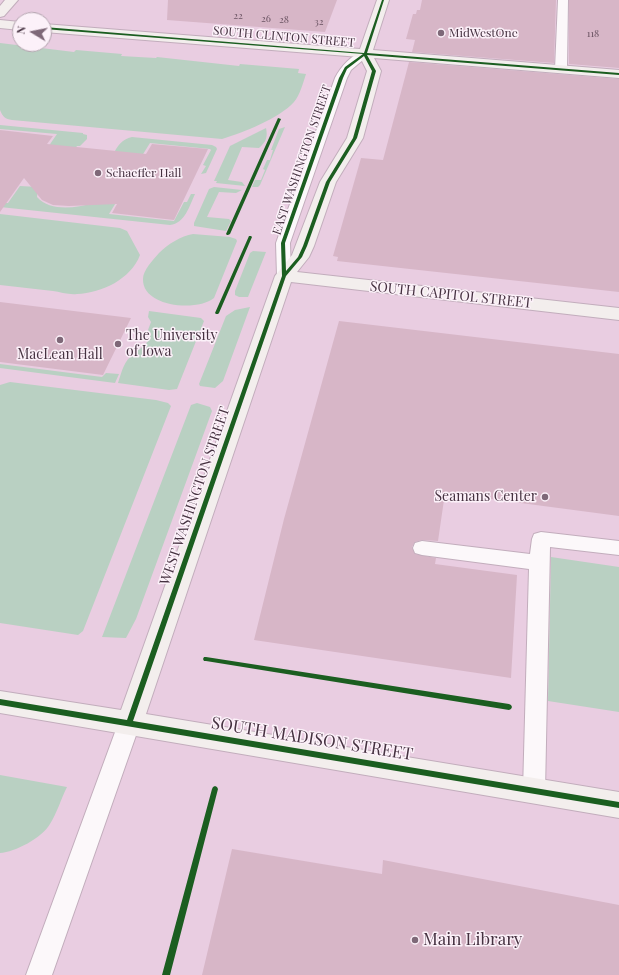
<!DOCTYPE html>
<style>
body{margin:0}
#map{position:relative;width:619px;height:975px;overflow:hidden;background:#e9cde1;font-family:"Playfair Display",serif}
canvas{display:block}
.north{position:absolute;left:12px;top:12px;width:40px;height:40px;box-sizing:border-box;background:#fcf1f9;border:1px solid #b3a4af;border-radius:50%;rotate:280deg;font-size:11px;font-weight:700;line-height:16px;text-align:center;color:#453140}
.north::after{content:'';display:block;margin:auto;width:14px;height:18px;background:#7e6878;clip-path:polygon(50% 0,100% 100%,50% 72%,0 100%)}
</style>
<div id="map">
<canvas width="619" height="975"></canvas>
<div class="north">N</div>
</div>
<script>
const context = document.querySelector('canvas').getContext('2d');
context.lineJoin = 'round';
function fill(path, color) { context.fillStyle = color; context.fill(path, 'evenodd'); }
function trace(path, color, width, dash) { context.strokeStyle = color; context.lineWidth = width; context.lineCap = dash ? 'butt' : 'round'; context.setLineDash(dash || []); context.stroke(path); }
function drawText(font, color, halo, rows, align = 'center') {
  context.font = font + ' "Playfair Display",serif'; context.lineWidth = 3; context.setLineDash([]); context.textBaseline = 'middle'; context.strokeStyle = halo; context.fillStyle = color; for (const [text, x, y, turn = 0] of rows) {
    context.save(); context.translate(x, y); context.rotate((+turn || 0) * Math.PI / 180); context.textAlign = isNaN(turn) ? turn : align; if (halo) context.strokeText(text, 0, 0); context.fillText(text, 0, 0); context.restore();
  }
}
fill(new Path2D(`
 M0 43 74 52 76 50 122 54 121 56 156 58 157 57 239 66 240 64 299 69 298 73 306 74C303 83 300 95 294 102 280 118 242 133 222 139L12 120C5 119 3 117 0 110Z
 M0 125 83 133V134L87 135V139L80 146H77L74 151 46 150 57 134 0 129Z
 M285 127 260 185 258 187H252L255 180H261L265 170 263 169 267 160H270L273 150H271L279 129Z
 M266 128C268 137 266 142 259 148L242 147 228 180 242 182 245 186 216 183 217 181H214L230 146Z
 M132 137 212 145 216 147 217 149 206 173 201 174 206 166 203 165 211 150 210 149 150 143 140 159 113 155C117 146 122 139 132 137Z
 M20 186 38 187 37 197C56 218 97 202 120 196L109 214 174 221 184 202H187L191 194H195C189 207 185 223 170 225L0 207V203H8Z
 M214 187 242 190 236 193 219 192 207 217 229 219 231 221 226 231 194 226V223L209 189Z
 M0 214 120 228 127 231 140 255C131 279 102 293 77 294 69 295 60 292 53 291 35 289 18 287 0 285Z
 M193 234 230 237 236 239 237 241 214 298C197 312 142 307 143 279 143 270 153 260 159 253 168 244 181 236 193 234Z
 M253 251 266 252 248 297H239L235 295V291L250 253Z
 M250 307 223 381 215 388 200 386 199 384 226 316 235 310Z
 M149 311 201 318 204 321 177 389 169 390 118 383C121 374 123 364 130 357 138 349 148 346 151 334L148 330 151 322 148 317Z
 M0 364 102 377 106 373 119 374 115 383 0 368Z
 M10 382 156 400 168 403 171 406 83 631 78 635 0 623V385Z
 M197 403 210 407 212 411 136 619 126 638 102 637 191 405Z
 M551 557 619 567V712L548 701Z
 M0 775 67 787C61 799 57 813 50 824 42 838 15 852 0 853Z`), '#b9d0c2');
fill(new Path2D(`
 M168 0H337L325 32 167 20Z
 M422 0H556L554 63 412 52 415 40 406 39 413 14H416L417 10H420Z
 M569 0H619V68L569 64Z
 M409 62 619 79V292L337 261 338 257 333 256 361 158 383 160Z
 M0 130 53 136 47 144 146 154 152 144 208 149 174 220 112 213 117 204 69 206 53 205 42 200 24 178 0 212Z
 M0 302 131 318 103 375 0 362Z
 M339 321 619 354V516L445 493 438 541 422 540 415 542 412 547 415 554 436 558 435 564 517 575 511 678 254 640 284 519Z
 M232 849 382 874 383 860 619 905V975H202Z`), '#d7b6c7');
const lane = new Path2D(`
 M558 0H568L567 69 561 72 555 69Z
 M365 51 370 54 351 70 347 78 290 243 291 276 289 279 284 280 279 279 277 276 276 243 335 78C341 66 352 54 365 51Z
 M541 532 619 541V555L550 547 545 791 542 799 534 802 526 799 523 791 529 569 422 555 415 553 413 548 415 543 422 541 530 554 532 539 534 534Z
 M129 714 137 717 140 724 52 975H26L118 724 121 717Z`);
const secondary = new Path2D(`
 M5 0H18L4 16 0 17V6Z
 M377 0H389L373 50 619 70V78L374 58 381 71 363 138 336 182 314 246 309 257 297 272 619 308V320L291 282 146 714 619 792V818L0 713V691L121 710 275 276 292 255 320 182 347 138 367 71 360 57 44 32V24L360 49Z
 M0 20 20 22V30L0 28Z`);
trace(lane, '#c2adbc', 2);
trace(secondary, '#c2adbc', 2);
fill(lane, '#fcf8fa');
fill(secondary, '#f3eeed');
fill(new Path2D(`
 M382 0H384L367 53 619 73V75L367 55 376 71 357 138 330 182 307 246 302 257 286 276 133 721 619 802V808L0 705V699L127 720 282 276 281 243 339 78 345 67 363 54 44 29V27L364 53ZM364 56 372 71 353 138 326 182 303 246 298 257 286 271 285 243 343 78 347 69Z
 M278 118 281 119 230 234 228 235H227L226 234Z
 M249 236H251L252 237 219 313 218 314H216L215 313Z
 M204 657H206L509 704 511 705 512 707 511 709 509 710 206 661H204L203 659Z
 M215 786 217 787 218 789 170 975H162L212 789 213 787Z`), '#1b5e20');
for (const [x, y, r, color] of [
 [441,33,4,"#7e6878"],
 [98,173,4,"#7e6878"],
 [60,340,4,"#7e6878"],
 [118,344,4,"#7e6878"],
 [545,497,4,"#7e6878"],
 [415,940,4,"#7e6878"]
]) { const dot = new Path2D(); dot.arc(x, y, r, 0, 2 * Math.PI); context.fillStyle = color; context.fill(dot); trace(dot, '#fcf1f9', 1.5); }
drawText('10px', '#6a5362', null, [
 ["22",238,16],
 ["26",266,19],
 ["28",284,20],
 ["32",319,22],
 ["118",593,34]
]);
drawText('12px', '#453140', '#fcf1f9', [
 ["MidWestOne",449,33],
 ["Schaeffer Hall",106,173]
], 'left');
drawText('12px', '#453140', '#fcf1f9', [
 ["SOUTH CLINTON STREET",284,37,5],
 ["EAST WASHINGTON STREET",302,160,-71]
]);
drawText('14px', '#453140', '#fcf1f9', [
 ["SOUTH CAPITOL STREET",451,295,6],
 ["WEST WASHINGTON STREET",195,496,-71]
]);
drawText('14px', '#453140', '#fcf1f9', [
 ["The University",126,336],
 ["of Iowa",126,352],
 ["MacLean Hall",60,355,"center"],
 ["Seamans Center",537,497,"right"]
], 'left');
drawText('17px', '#453140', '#fcf1f9', [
 ["SOUTH MADISON STREET",312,739,9]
]);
drawText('17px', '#453140', '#fcf1f9', [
 ["Main Library",423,940]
], 'left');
</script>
